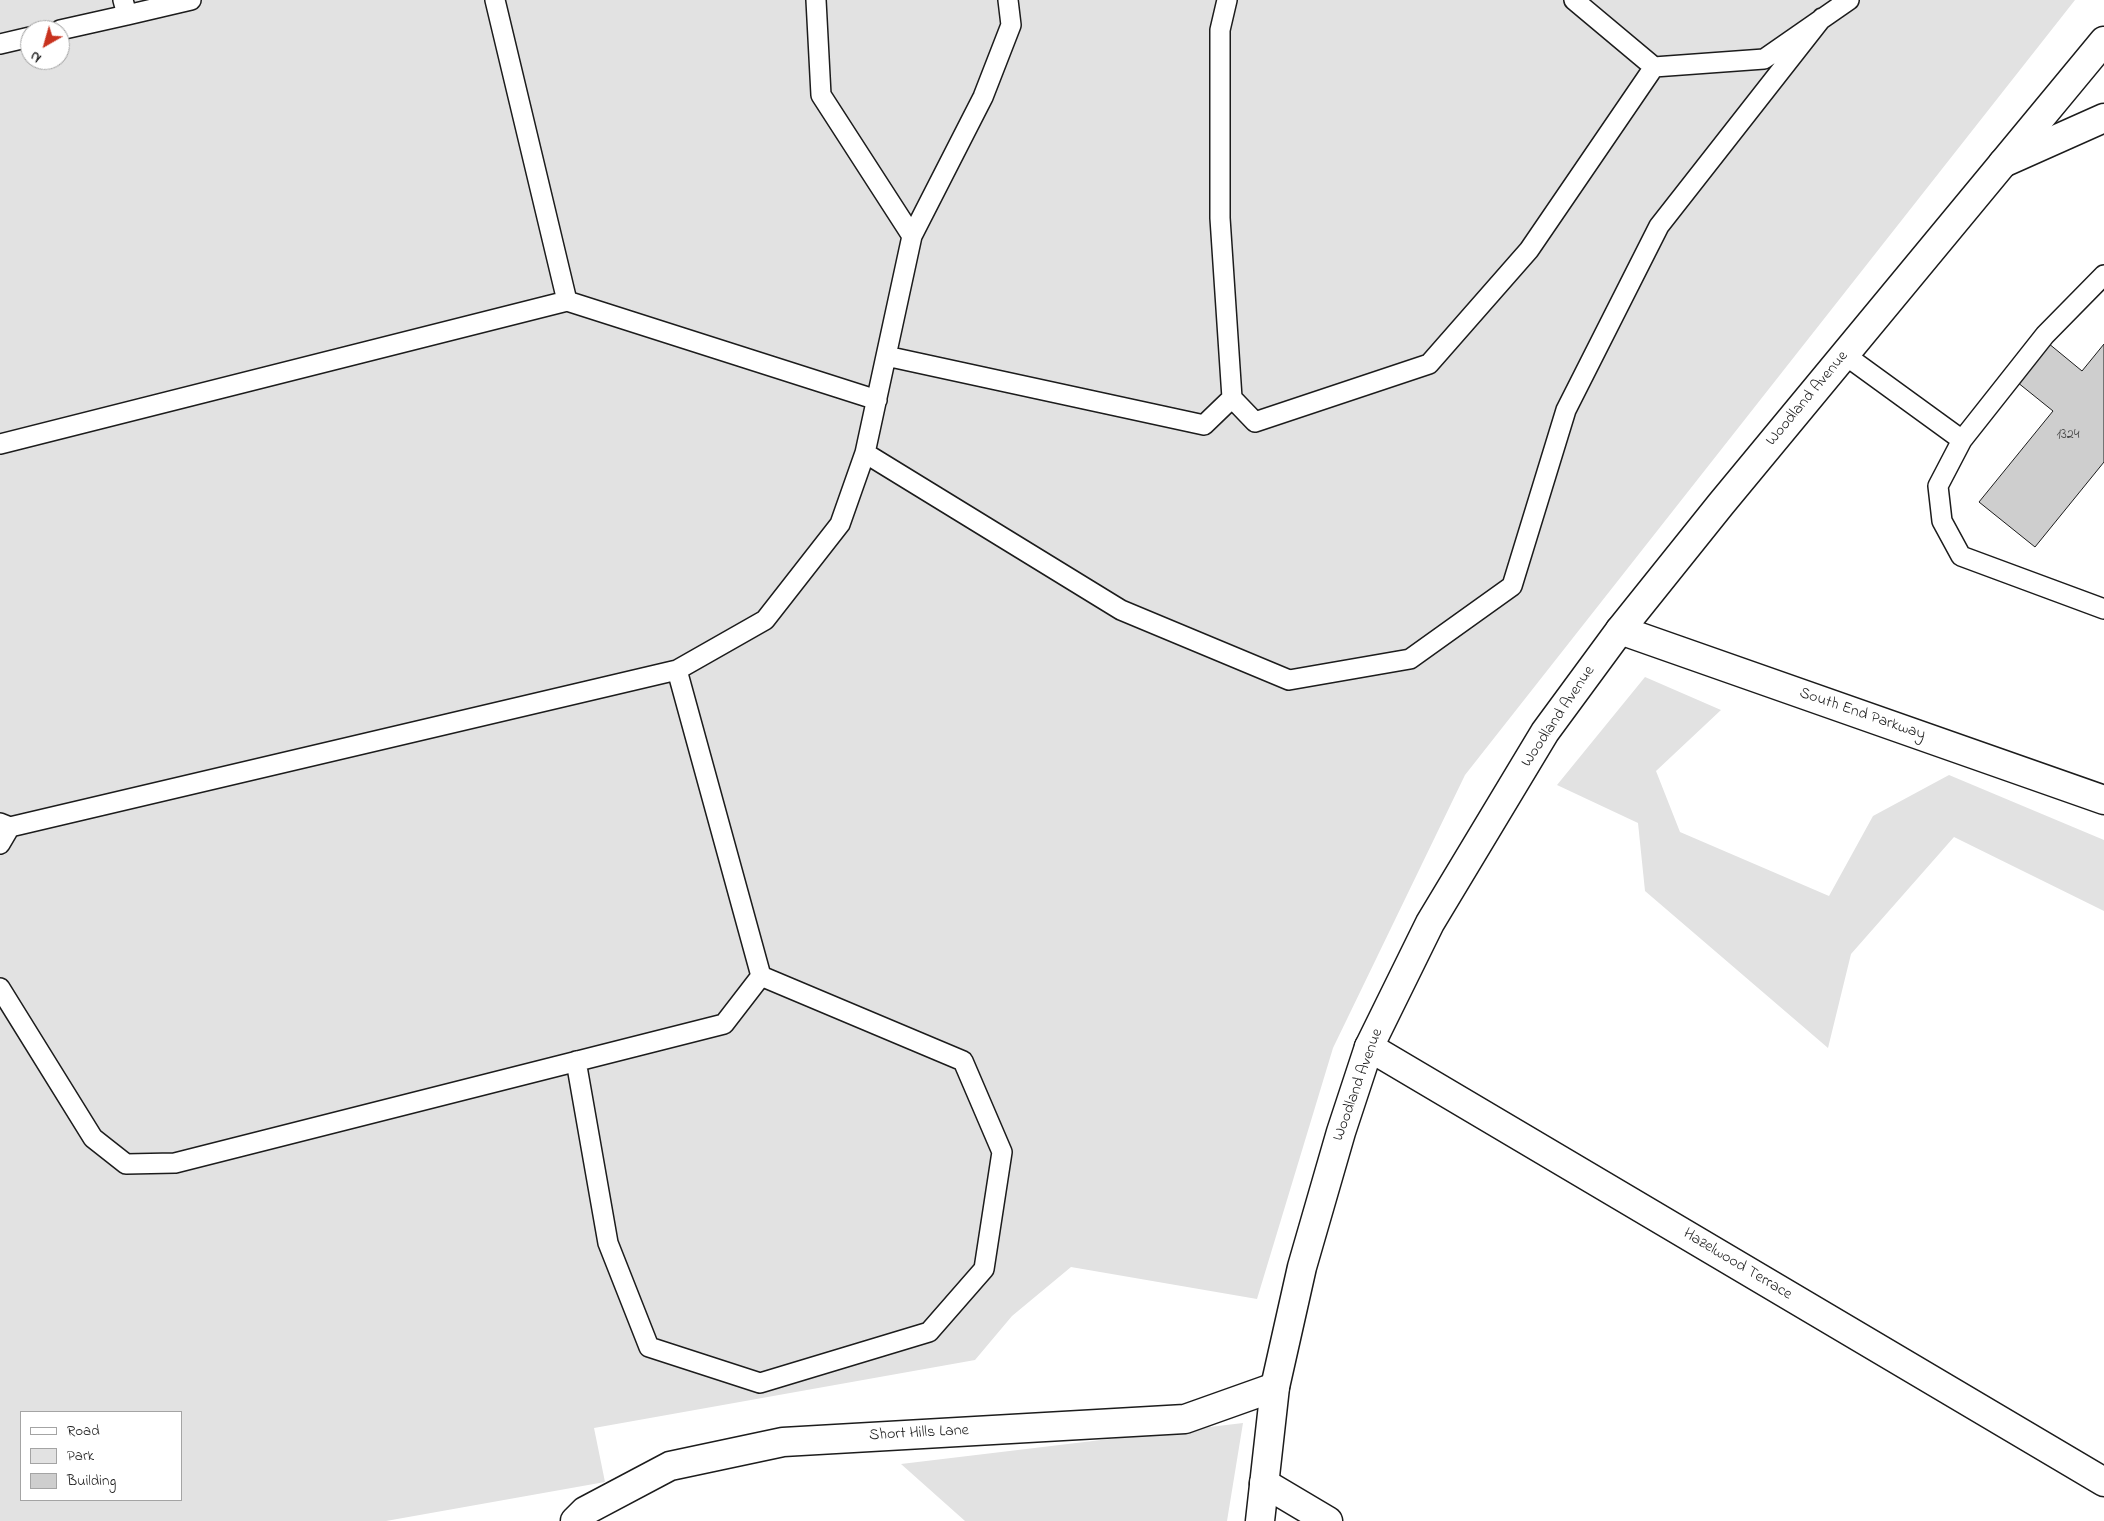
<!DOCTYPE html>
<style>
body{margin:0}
#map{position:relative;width:2104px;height:1521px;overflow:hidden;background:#fff;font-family:"Indie Flower",sans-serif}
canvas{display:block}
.legend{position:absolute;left:20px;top:1411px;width:162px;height:90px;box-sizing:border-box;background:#fff;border:1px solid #a4a4a4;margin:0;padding:6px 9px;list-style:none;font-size:15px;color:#1c1c1c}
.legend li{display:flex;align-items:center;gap:10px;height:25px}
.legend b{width:25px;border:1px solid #a4a4a4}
.north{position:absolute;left:20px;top:20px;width:50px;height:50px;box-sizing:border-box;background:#fff;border:1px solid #a4a4a4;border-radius:50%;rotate:218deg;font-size:14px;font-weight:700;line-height:20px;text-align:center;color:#1c1c1c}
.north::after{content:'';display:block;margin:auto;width:18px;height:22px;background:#c8321e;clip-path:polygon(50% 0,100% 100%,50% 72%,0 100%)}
</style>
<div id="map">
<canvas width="2104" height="1521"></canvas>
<ul class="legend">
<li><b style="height:6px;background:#fff"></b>Road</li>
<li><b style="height:14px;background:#e2e2e2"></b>Park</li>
<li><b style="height:14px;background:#cecece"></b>Building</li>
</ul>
<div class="north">N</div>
</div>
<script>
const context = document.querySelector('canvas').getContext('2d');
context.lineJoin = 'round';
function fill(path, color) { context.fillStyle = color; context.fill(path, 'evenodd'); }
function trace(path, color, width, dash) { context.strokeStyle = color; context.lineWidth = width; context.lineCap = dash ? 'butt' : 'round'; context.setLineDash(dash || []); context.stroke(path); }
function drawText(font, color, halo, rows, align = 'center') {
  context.font = font + ' "Indie Flower",sans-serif'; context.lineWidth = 4; context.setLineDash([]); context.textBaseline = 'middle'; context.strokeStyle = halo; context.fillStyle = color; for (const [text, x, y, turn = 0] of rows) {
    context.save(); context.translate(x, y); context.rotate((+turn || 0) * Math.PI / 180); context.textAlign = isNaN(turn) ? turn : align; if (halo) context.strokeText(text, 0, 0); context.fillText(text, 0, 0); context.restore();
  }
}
fill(new Path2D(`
 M0 0H2075L1465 775 1333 1048 1257 1299 1071 1267 1012 1316 975 1360 594 1428 605 1482 386 1521H0ZM30 30H60V60H30ZM21 1412H181V1500H21Z
 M1645 677 1721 710 1656 771 1680 832 1829 896 1873 816 1949 775 2104 840V911L1954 837 1851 954 1828 1048 1645 891 1638 823 1557 785Z
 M1243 1423 1227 1521H965L901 1464Z`), '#e2e2e2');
const building = new Path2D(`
 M2048 343 2082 371 2104 344V462L2035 547 1979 502 2053 411 2017 382Z`);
fill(building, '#cecece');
trace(building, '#1c1c1c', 1);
const lane = new Path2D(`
 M816 0 821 95 912 236
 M1574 0 1654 67
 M127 15 191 0
 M60 30 127 15 123 0
 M0 44 30 37
 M567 301 877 400
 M1845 355 1962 440 1938 486 1942 521 1961 556 2104 609
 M886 356 1204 425 1232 398 1220 218V30L1227 0
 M1232 398 1255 422 1429 364 1529 250 1654 67 1764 59 1849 0
 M1962 440 2045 335 2104 275
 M0 444 567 301 495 0
 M865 453 1121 610 1289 680 1410 659 1512 586 1566 410 1659 226 1822 18
 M0 823 10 827 677 670 765 620 840 524 865 453 912 236 983 97 1011 25 1008 0
 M0 844 10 827
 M0 988 93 1138 126 1164 175 1163 724 1024 761 976 677 670
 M576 1061 608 1243 649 1347 760 1383 929 1332 984 1269 1002 1152 963 1061 761 976`);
const street = new Path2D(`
 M2003 163 2104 118
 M1620 630 2104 800
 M1369 1047 2104 1482
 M1264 1483 1328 1521
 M575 1521 585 1511 670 1466 783 1442 1185 1419 1275 1387`);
const secondary = new Path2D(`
 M1260 1521 1275 1387 1302 1267 1341 1132 1369 1047 1430 923 1545 732 1620 630 1721 504 2104 41`);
trace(lane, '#1c1c1c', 22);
trace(street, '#1c1c1c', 31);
trace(secondary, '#1c1c1c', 31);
trace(lane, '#fff', 19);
trace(street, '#fff', 28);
trace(secondary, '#fff', 28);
drawText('14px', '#484848', null, [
 ["1324",2068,436]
]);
drawText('16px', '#1c1c1c', '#fff', [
 ["Woodland Avenue",1808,399,-50],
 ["South End Parkway",1862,715,19],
 ["Woodland Avenue",1559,717,-56],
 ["Woodland Avenue",1359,1085,-70],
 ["Hazelwood Terrace",1737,1265,31],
 ["Short Hills Lane",919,1434,-3]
]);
</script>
